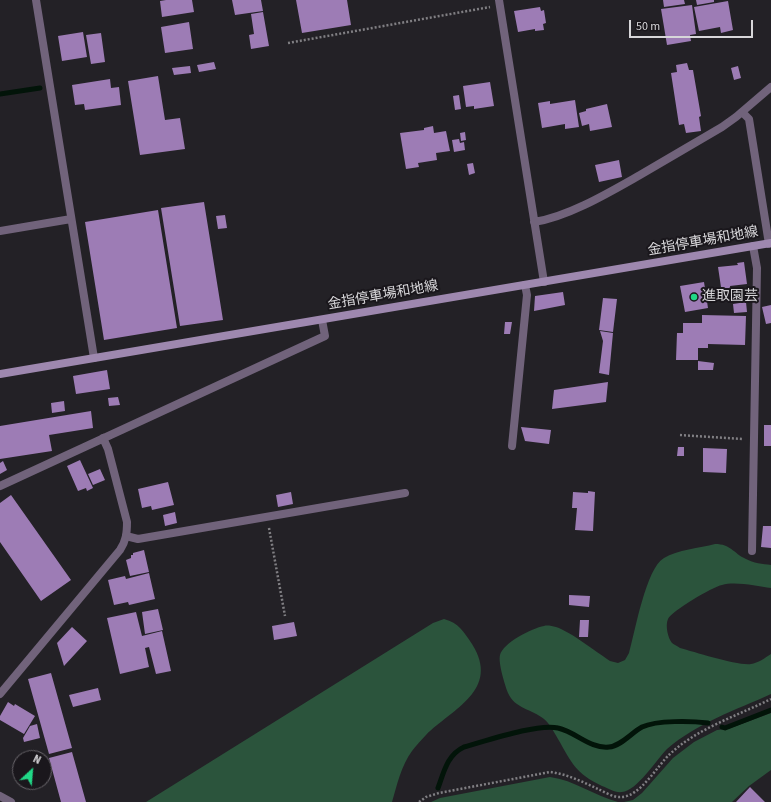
<!DOCTYPE html>
<meta charset="utf-8">
<style>
body{margin:0}
#map{position:relative;width:771px;height:802px;overflow:hidden;background:#232126;font-family:"Source Sans 3",sans-serif}
canvas{display:block}
.north{position:absolute;left:12px;top:750px;width:40px;height:40px;box-sizing:border-box;background:#1a171c;border:1px solid #666368;border-radius:50%;rotate:26deg;font-size:11px;font-weight:700;line-height:16px;text-align:center;color:#d7d6d9}
.north::after{content:'';display:block;margin:auto;width:14px;height:18px;background:#21d887;clip-path:polygon(50% 0,100% 100%,50% 72%,0 100%)}
.scale{position:absolute;left:629px;top:20px;width:124px;height:18px;box-sizing:border-box;border:2px solid #d7d6d9;border-top:0;padding-left:5px;font-size:12px;line-height:14px;white-space:nowrap;color:#d7d6d9;-webkit-text-stroke:3px #1a171c;paint-order:stroke}
</style>
<div id="map">
<canvas width="771" height="802"></canvas>
<div class="north">N</div>
<div class="scale">50 m</div>
</div>
<script>
const context = document.querySelector('canvas').getContext('2d');
context.lineJoin = 'round';
function fill(path, color) { context.fillStyle = color; context.fill(path, 'evenodd'); }
function trace(path, color, width, dash) { context.strokeStyle = color; context.lineWidth = width; context.lineCap = dash ? 'butt' : 'round'; context.setLineDash(dash || []); context.stroke(path); }
function drawText(font, color, halo, rows, align = 'center') {
  context.font = font + ' "Source Sans 3","Noto Sans JP",sans-serif'; context.lineWidth = 4; context.setLineDash([]); context.textBaseline = 'middle'; context.strokeStyle = halo; context.fillStyle = color; for (const [text, x, y, turn = 0] of rows) {
    context.save(); context.translate(x, y); context.rotate((+turn || 0) * Math.PI / 180); context.textAlign = isNaN(turn) ? turn : align; if (halo) context.strokeText(text, 0, 0); context.fillText(text, 0, 0); context.restore();
  }
}
fill(new Path2D(`
 M715 544C731 544 733 553 746 559 753 563 763 564 771 565V588C757 586 735 581 722 585 712 587 672 611 668 619 665 626 668 638 672 643 674 645 678 646 680 648 695 652 738 666 751 664 758 663 765 658 771 654V694C736 710 697 723 667 749 656 760 637 791 622 792 615 793 608 788 602 786 575 773 572 763 558 739 554 732 550 724 544 719 532 709 515 709 508 693 505 685 498 663 500 655 503 643 532 628 544 626 547 625 552 626 556 627 571 632 595 651 610 661L618 663 625 660 629 653C635 632 646 568 664 558 677 550 700 548 715 544Z
 M444 619C459 623 463 631 472 644 501 690 452 709 426 735 421 740 416 746 412 751 401 766 397 785 392 802H146L433 623Z
 M771 713V770L749 786 732 802H624L633 800 642 793 673 758 694 742 717 730 728 729Z
 M550 777C574 780 595 796 618 802H431L440 798Z`), '#2b543c');
trace(new Path2D(`
 M0 94 40 88
 M722 727 725 728 771 710
 M438 788C444 772 447 755 464 747 486 741 538 723 558 728 576 732 590 749 609 747 621 746 631 733 642 727 657 720 692 721 708 723`), '#021409', 5);
fill(new Path2D(`
 M166 0H192L194 12 162 17 160 1Z
 M232 0H261L263 11 235 15Z
 M296 0H347L351 25 302 33Z
 M663 0H684L685 4 664 7Z
 M696 0H714V2L697 5Z
 M728 1 733 30 721 33 720 27 699 31 694 7Z
 M692 5 696 34 690 35 691 41 667 45 661 9Z
 M540 7 541 11 544 10 546 23 543 24 544 30 535 31V29L518 32 514 11Z
 M263 12 269 46 251 49 249 35 254 34 251 14Z
 M189 22 193 49 165 53 161 27Z
 M83 32 87 57 62 61 58 36Z
 M101 33 105 62 91 64 86 35Z
 M214 62 216 69 199 72 197 65Z
 M687 63 689 70H693L701 116 699 117 701 131 686 133 684 124 679 125 671 73 677 72 676 65Z
 M190 66 191 73 174 75 172 68Z
 M738 66 741 78 734 80 731 68Z
 M158 76 165 120 180 118 185 149 140 155 128 81Z
 M110 79 111 88 119 87 121 105 85 110 84 104 75 105 72 85Z
 M490 82 494 106 474 109V106L466 107 463 86Z
 M459 95 461 109 455 110 453 96Z
 M575 100 579 127 565 129V124L542 128 538 103 550 101V104Z
 M607 104 612 127 590 131 589 124 582 126 579 113 586 111V109Z
 M433 126 434 133 446 131 450 151 436 153 437 160 418 163 419 167 406 169 400 133 424 130V128Z
 M465 132 466 140 461 141 460 133Z
 M459 139 460 143 464 142 465 150 454 152 452 140Z
 M619 160 622 177 599 182 595 165Z
 M473 163 475 173 469 175 467 164Z
 M204 202 223 320 180 326 161 208Z
 M158 210 177 328 104 340 85 222Z
 M225 215 227 228 218 229 216 216Z
 M744 262 747 284 730 286 731 293 722 294 718 267 738 265 737 263Z
 M704 282 708 308 685 312 680 286Z
 M563 292 565 305 534 311 535 296Z
 M603 298 617 299 613 332 599 330Z
 M746 302 747 312 734 313 733 304Z
 M771 305V323L766 324 762 307Z
 M702 315 746 316 745 345 708 344V348H698V360H676L677 333H683V323H702Z
 M505 322H512L510 334H504Z
 M600 331 613 333 609 375 599 373 603 341Z
 M698 361 714 363 713 370H698Z
 M107 370 110 389 76 394 73 376Z
 M608 382 606 402 552 409 554 390Z
 M118 397 120 405 109 406 108 398Z
 M64 401 65 411 52 413 51 403Z
 M91 411 93 428 49 435 52 451 0 459V426Z
 M764 425H771V446H764Z
 M521 427 551 430 549 444 525 441Z
 M678 447H684V456H677Z
 M703 448 727 449 726 473 703 472Z
 M80 460 93 488 87 491 86 488 78 491 67 466Z
 M3 461 7 470 0 474V463Z
 M100 469 105 480 93 485 88 474Z
 M168 482 174 505 152 510 151 506 142 508 138 489Z
 M588 491 595 492 593 531 575 530 577 508H572L573 492 588 493Z
 M291 492 293 504 278 507 276 495Z
 M11 495 71 580 41 601 0 542V503Z
 M175 512 177 523 165 526 163 515Z
 M763 526H771V548L761 547Z
 M144 550 149 572 130 576 126 560 131 558V555H133V553Z
 M149 573 155 599 129 605 128 602 114 605 108 580 125 576 126 579Z
 M569 595 590 596 589 607 569 605Z
 M158 609 163 630 145 634 142 612Z
 M136 612 142 636 162 631 171 671 156 674 149 647 145 648 149 667 120 674 107 618Z
 M580 620H589L588 637H579Z
 M294 622 297 636 274 640 272 626Z
 M72 627 87 641 64 666 57 643Z
 M51 673 72 748 49 754 28 679Z
 M98 688 101 700 73 707 69 695Z
 M8 702 14 706 15 704 35 716 24 734 0 720V716Z
 M37 724 40 738 24 742 23 738 30 726Z
 M72 752 86 802H61L49 758Z
 M750 787 765 802H736Z`), '#9d7cb5');
trace(new Path2D(`
 M288 43 490 7
 M680 435 743 439
 M269 528 285 616
 M419 802 426 797 439 793 550 772C567 774 583 782 598 789 605 792 614 798 621 797 640 797 657 766 670 754 696 729 739 715 771 699`), '#807f83', 2.5, [2, 2]);
trace(new Path2D(`
 M512 446 527 295 525 285`), '#71637b', 8);
trace(new Path2D(`
 M36 0 94 358
 M499 0 544 282
 M742 112 749 119 769 244
 M534 222C568 217 610 192 640 175 667 159 695 143 722 127L736 117 771 87
 M0 231 71 219
 M126 536 138 539 405 493
 M752 551 757 268 753 246
 M0 796 11 802`), '#71637b', 8);
trace(new Path2D(`
 M0 486 325 336 322 320
 M0 694 120 550C126 541 127 533 127 522L108 449 103 438`), '#71637b', 8);
trace(new Path2D(`
 M0 374 771 243`), '#9e88af', 8);
for (const [x, y, r, color] of [
 [694,297,4,"#21d887"]
]) { const dot = new Path2D(); dot.arc(x, y, r, 0, 2 * Math.PI); context.fillStyle = color; context.fill(dot); trace(dot, '#1a171c', 1.5); }
drawText('14px', '#d7d6d9', '#1a171c', [
 ["金指停車場和地線",703,242,-10],
 ["金指停車場和地線",383,296,-10]
]);
drawText('14px', '#d7d6d9', '#1a171c', [
 ["進取園芸",702,297]
], 'left');
</script>
